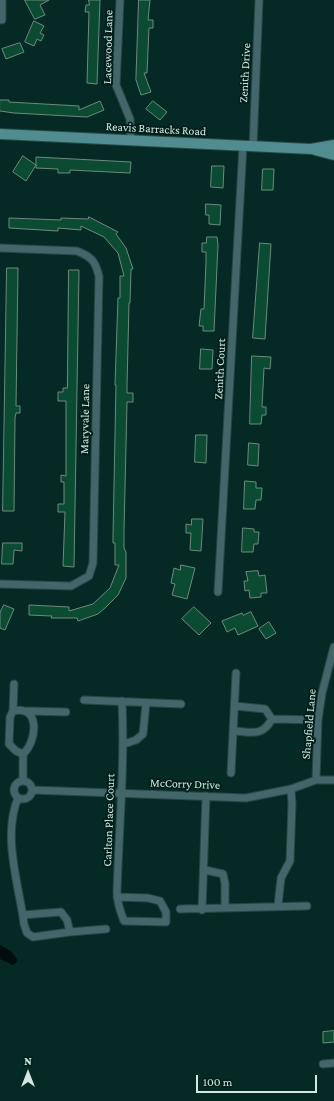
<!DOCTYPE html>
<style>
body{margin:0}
#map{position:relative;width:334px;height:1101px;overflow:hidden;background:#052a25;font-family:"Crimson Pro",serif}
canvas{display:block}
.north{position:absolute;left:8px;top:1053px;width:40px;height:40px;-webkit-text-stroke:3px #00201b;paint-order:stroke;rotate:0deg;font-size:11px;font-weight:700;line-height:16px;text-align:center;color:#d4e7e3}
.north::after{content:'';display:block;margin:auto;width:14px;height:18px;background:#d4e7e3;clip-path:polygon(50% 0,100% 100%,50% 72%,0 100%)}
.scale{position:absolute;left:196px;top:1075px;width:121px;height:18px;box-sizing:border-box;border:2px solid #d4e7e3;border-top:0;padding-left:5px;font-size:12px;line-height:14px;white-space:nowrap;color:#d4e7e3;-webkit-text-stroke:3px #00201b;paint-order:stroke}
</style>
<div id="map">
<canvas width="334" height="1101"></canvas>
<div class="north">N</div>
<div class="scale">100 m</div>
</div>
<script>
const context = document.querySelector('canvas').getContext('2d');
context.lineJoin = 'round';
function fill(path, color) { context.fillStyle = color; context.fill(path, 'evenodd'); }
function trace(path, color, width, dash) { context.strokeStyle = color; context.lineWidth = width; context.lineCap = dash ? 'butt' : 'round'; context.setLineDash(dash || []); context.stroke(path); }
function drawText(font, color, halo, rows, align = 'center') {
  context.font = font + ' "Crimson Pro",serif'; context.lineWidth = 4; context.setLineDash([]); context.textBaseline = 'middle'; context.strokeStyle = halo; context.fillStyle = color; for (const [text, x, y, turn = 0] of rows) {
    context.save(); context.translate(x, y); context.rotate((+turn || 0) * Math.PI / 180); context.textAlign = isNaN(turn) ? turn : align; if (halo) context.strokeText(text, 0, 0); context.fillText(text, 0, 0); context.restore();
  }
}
fill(new Path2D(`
 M0 945 12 952 18 961 13 965 0 959Z`), '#030c0f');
const building = new Path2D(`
 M25 0H49L40 5 45 15 35 19Z
 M89 0H100L97 84 87 83 89 12H85L86 5H89Z
 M139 0H150L148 20H153V28H149L147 73H144L151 92 141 95 136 80Z
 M34 21 44 26 40 33 44 35 41 41 37 39 34 46 25 42Z
 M20 43 24 52 6 59 2 49Z
 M0 100H9V102L79 106V110L100 101 104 110 87 117 14 113 0 111Z
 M153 101 167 112 160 120 146 109Z
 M23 156 36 165V157L131 162 130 173 70 170V173H58V169L36 168V165L26 181 13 172Z
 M212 166H224L223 188 211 187Z
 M263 169H274L273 190H262Z
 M206 204 221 205 220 225 209 224V215H206Z
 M89 217 118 232 116 234 126 248 133 269H131L130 303H129L127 386V393H133V402H127L124 530V548L126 552V578L118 595 106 607 98 614 78 621 77 618H51L52 616 29 615V605L69 607V611L93 604 110 588 119 565H115V543H113V536L116 385H115L118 298H120V276H124L118 253 104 237 81 226V230L58 228V231L9 228V218L61 220V218L88 219Z
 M207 237H217L218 245 214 331H203V326H199L201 309H204L206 262V252H202V243H206Z
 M260 243 271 244 265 339 253 338Z
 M7 268H18L16 406H20V413H16L15 418 14 511H3Z
 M69 270H79L74 567 63 566 65 512H58V504H64V482H61V475L66 476V401H58V392H63V388H67Z
 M201 349 213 350 212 369H200Z
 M252 356 271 357 270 369 264 368 262 407H266V415H262L261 424H250Z
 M196 435H207L206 463 195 462Z
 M249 443 259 444 258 466 248 465Z
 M245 481 256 482V488H262L261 500H256L255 509H244Z
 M192 519H203L201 551 190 550 191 533H186V524L191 525Z
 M243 528 254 529V532H259L258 544H254L253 552H242Z
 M3 543H22V551L14 550 13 564H2Z
 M181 565 195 568 187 599 172 595 175 584 171 583 174 568 180 570Z
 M258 571 259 576 265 575 267 593H261V597L250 598 249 590 245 591 244 581H248L246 572Z
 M4 605 14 609 5 630 0 628V613Z
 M194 607 211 623 199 635 182 619Z
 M251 612 258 626 238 635 235 628 227 632 222 621 242 613 243 615Z
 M269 622 276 633 266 639 259 629Z
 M334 1031V1042L323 1043V1032Z`);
fill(building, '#0b4b33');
trace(building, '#6c8b7b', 1);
const minor = new Path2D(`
 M120 0 116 85 130 119 131 141
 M2 20V0
 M253 147 259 0
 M0 248 77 251C92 257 95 261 99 276L93 563 89 576 71 586 0 584
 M218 592 243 146
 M84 700 181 704
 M235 706 265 709 272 719
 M13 711 14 684
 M27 711 66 712
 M272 719 318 720
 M234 731C252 732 262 737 272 719
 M124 744 136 740 143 734 146 703
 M231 773 236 673
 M316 780 318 720 322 693 334 647
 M14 790a9 9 0 1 1 18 0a9 9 0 1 1-18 0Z
 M23 781V754L16 751 9 744 10 717 13 711C41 704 37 742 23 754
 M33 790 246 798 291 789 316 780H334
 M18 798C2 836 19 885 24 924L27 933 33 937 70 932 67 920 61 912 23 915
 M205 870 223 874 225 883V907
 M117 897 148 898 160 901 166 912V922L124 921C120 911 117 902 117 892 119 828 125 764 122 701
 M278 906 281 878 290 861 292 804 291 789
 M180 909 307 906
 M202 910 206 796
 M70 932 106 929
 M323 1064 334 1063`);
const secondary = new Path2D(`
 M0 134 311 149 334 145
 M315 150 334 155`);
trace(minor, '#264843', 9);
trace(secondary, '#264843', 12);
trace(minor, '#426669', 7);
trace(secondary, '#508c90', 10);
drawText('12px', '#d4e7e3', '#00201b', [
 ["Lacewood Lane",108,47,-89],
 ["Zenith Drive",245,73,-87],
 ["Reavis Barracks Road",156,129,3],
 ["Zenith Court",220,369,-87],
 ["Maryvale Lane",85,419,-89],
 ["Shapfield Lane",309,724,-85],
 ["McCorry Drive",185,784,2],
 ["Carlton Place Court",109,820,-88]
]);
</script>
